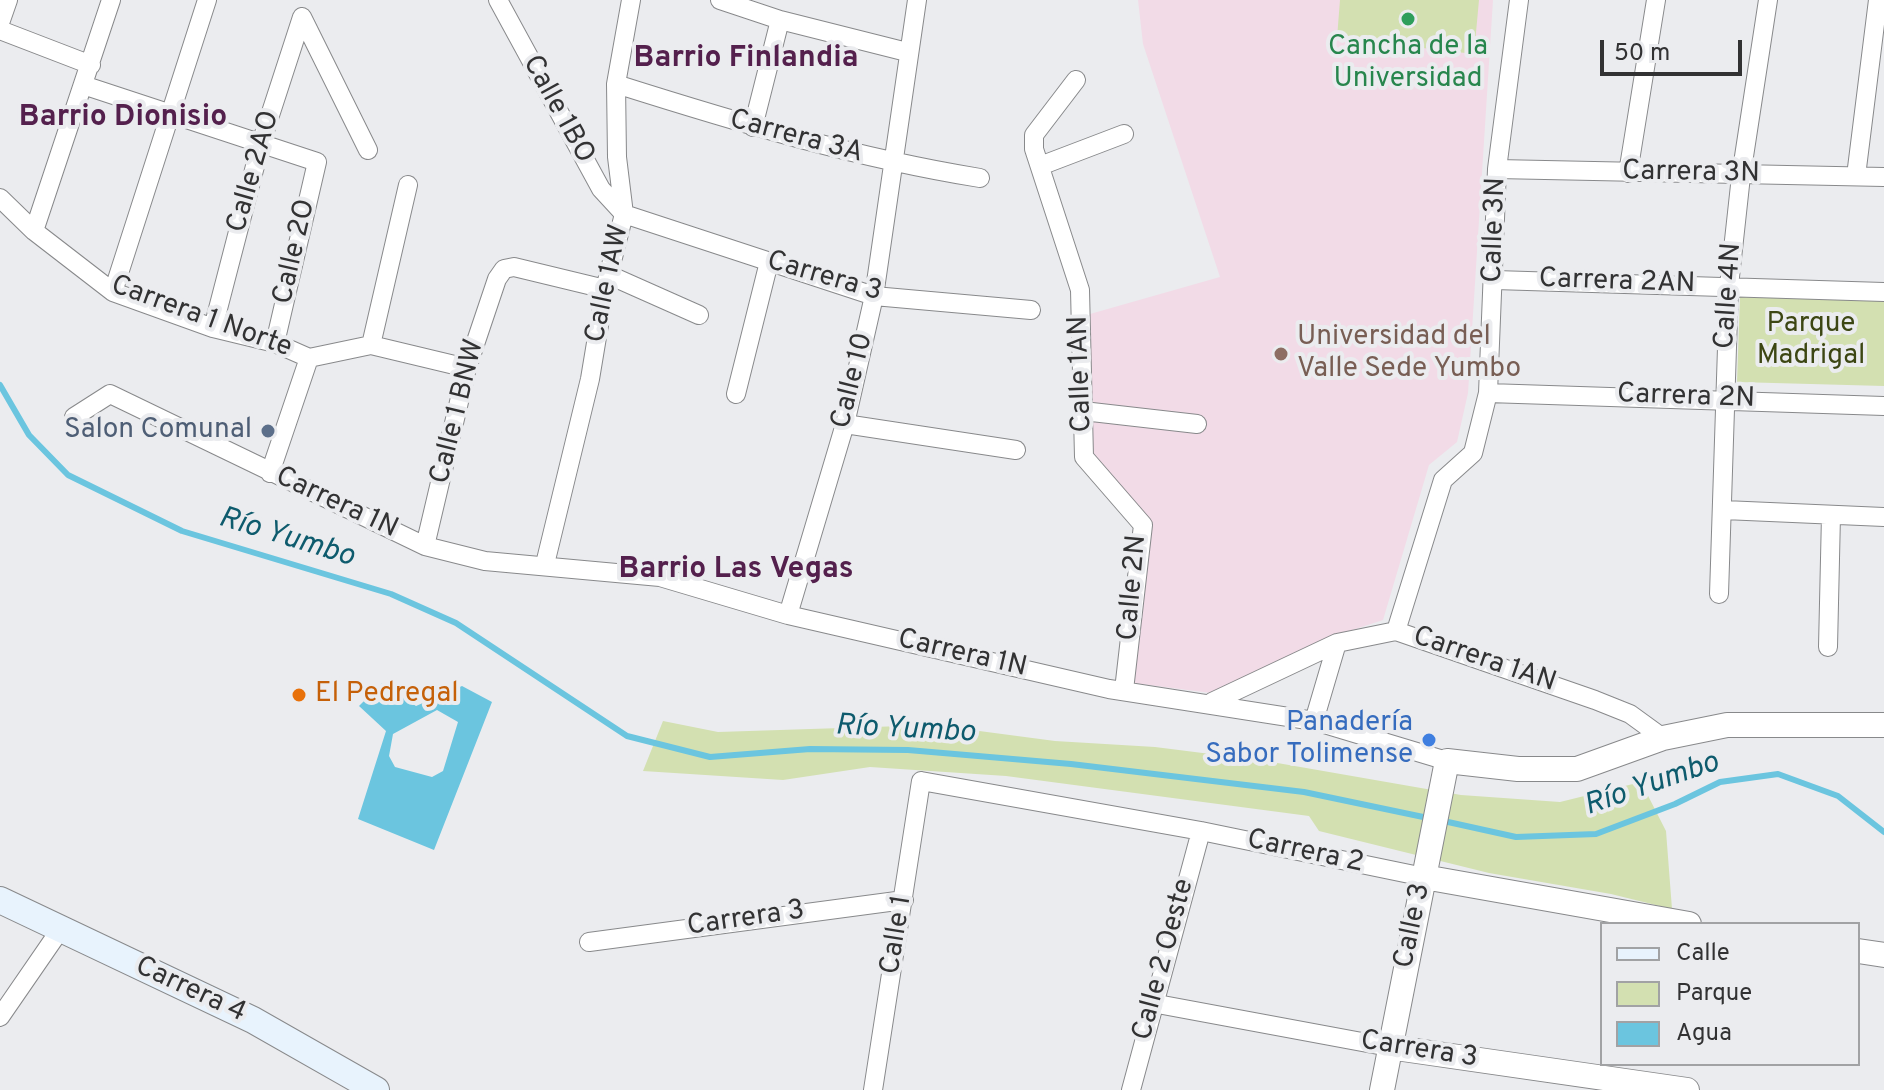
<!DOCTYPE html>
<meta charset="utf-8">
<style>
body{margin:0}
#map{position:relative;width:1884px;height:1090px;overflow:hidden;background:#ebecef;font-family:Overpass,sans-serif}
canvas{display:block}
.legend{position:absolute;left:1600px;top:922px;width:260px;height:144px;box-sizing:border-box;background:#ebecef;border:2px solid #a1a2a4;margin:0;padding:10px 14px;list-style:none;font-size:24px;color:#323233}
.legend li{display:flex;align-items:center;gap:16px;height:40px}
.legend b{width:40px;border:2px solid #a1a2a4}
.scale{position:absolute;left:1600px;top:40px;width:142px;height:36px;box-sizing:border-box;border:4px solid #323233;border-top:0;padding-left:10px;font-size:24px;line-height:28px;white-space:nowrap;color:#323233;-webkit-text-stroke:6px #ebecef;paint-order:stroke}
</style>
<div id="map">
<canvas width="1884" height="1090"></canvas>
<ul class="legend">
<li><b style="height:10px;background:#e8f3fd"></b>Calle</li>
<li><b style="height:22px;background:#d3e0b1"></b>Parque</li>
<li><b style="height:22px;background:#6bc5df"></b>Agua</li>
</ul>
<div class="scale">50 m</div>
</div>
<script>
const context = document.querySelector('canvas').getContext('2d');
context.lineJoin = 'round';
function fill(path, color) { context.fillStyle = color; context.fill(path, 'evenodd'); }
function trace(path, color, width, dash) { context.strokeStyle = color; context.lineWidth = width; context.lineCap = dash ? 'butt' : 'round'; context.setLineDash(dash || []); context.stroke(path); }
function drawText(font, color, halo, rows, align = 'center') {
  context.font = font + ' Overpass,sans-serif'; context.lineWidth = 8; context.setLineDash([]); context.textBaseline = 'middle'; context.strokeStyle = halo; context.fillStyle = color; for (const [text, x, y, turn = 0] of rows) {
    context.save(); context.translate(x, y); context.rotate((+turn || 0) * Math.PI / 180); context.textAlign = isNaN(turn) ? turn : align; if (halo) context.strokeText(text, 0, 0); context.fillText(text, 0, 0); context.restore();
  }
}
fill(new Path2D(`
 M1138 0H1493L1468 393 1457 442 1429 465 1383 620 1334 636 1211 693 1133 683 1151 526 1093 456 1090 314 1220 277 1143 44Z`), '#f2dbe7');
fill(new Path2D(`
 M1340 0H1479L1474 54 1337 38Z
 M1740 297 1884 301V386L1737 382Z
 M663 721 718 732 934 725 1055 741 1155 747 1266 761 1461 795 1560 802 1641 782 1666 831 1672 909 1611 894 1489 873 1319 831 1309 816 1006 776 870 767 783 780 643 771Z`), '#d3e0b1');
fill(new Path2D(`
 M382 683 416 706 462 686 492 702 434 850 358 819 386 731 359 706ZM437 710 458 722 443 771 432 777 395 767 389 756 393 734Z`), '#6bc5df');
trace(new Path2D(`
 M0 385 29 435 68 475 182 531 391 594 456 623 627 736 710 757 810 749 908 750 1071 764 1304 792 1428 818
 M1439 820 1516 837 1596 834 1675 804 1720 782 1778 774 1838 796 1884 832`), '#6bc5df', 6);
const minor = new Path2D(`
 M498 0 601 189 624 214 874 296 1031 310
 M720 0 780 20 907 52
 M302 17 368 150
 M0 23 8 0
 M0 30 91 65
 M1076 80 1034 135V149L1080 290 1084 457 1143 525 1124 690
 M616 84C736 122 856 158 980 178
 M83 85 317 162 275 343
 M753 127 780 20
 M1040 166 1124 134
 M1497 169 1884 177
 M1628 173 1656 0
 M1856 176 1878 0
 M0 198 34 231 113 292 213 328 275 343 309 358
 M34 231 111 0
 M609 275 699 315
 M1495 280 1884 292
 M113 292 207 0
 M213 328 261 143 302 17
 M371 345 408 185
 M309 358 371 345 467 368
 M1488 393 1884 406
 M736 394 769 262
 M1083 411 1197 424
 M74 417 110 394 425 546 485 561 660 577 788 615 1109 689 1314 721 1447 761
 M845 424 1016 450
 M270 473 309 358
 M1724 510 1884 517
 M425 546 467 368 497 279 504 269 514 267 605 289
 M545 564 590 379 605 289 624 214 617 157 616 84 631 0
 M1719 594 1729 286 1741 176 1768 0
 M788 615 845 424 874 296 917 0
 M1396 631 1443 480 1473 453 1488 393 1497 169 1519 0
 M1828 647 1831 515
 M1212 702 1337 643 1396 631 1595 700 1630 714 1663 738
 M1314 721 1337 643
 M589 942 904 900
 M1152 1003 1389 1047
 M0 1017 60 930
 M873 1090 921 781 1201 831 1424 877
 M1131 1090 1201 831`);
const tertiary = new Path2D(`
 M1424 877 1689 924
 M1858 951 1884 955
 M1389 1047 1687 1090
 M1382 1090 1447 761 1518 769H1577L1663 738 1727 725H1884`);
const secondary = new Path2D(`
 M0 900 253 1020 376 1090`);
trace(minor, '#88898b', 20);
trace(tertiary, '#88898b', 26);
trace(secondary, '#88898b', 28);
trace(minor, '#fff', 18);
trace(tertiary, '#fff', 24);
trace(secondary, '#e8f3fd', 26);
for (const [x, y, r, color] of [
 [1408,19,8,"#2e9e5b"],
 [1281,354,8,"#8d6e63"],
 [268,431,8,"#5c6f8a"],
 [299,695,8,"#e8710a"],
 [1429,740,8,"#3f7fe0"]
]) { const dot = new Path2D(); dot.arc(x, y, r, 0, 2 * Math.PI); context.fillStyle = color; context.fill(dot); trace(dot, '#ebecef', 3); }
drawText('28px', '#27864d', '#ebecef', [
 ["Cancha de la",1408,48],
 ["Universidad",1408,80]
]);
drawText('28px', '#323233', '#ebecef', [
 ["Calle 1BO",557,110,61],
 ["Carrera 3A",796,138,15],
 ["Calle 2AO",255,172,-74],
 ["Carrera 3N",1691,174,1],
 ["Calle 3N",1496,230,-88],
 ["Calle 2O",296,252,-77],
 ["Carrera 3",824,278,16],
 ["Carrera 2AN",1617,283,2],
 ["Calle 1AW",609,284,-78],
 ["Calle 4N",1730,296,-86],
 ["Carrera 1 Norte",201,318,20],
 ["Calle 1AN",1082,374,-92],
 ["Calle 10",854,381,-76],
 ["Carrera 2N",1686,398,2],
 ["Calle 1 BNW",459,412,-76],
 ["Carrera 1N",336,504,25],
 ["Calle 2N",1134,588,-85],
 ["Carrera 1N",962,655,13],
 ["Carrera 1AN",1484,661,19],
 ["Carrera 2",1305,853,12],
 ["Carrera 3",746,920,-8],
 ["Calle 3",1414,926,-78],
 ["Calle 1",898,935,-81],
 ["Calle 2 Oeste",1165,960,-75],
 ["Carrera 4",190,991,25],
 ["Carrera 3",1419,1051,9]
]);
drawText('28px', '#3c4613', '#ebecef', [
 ["Parque",1811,325],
 ["Madrigal",1811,357]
]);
drawText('28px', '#785e54', '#ebecef', [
 ["Universidad del",1297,338],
 ["Valle Sede Yumbo",1297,370]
], 'left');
drawText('28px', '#4e5e75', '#ebecef', [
 ["Salon Comunal",252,431]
], 'right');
drawText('28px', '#c56008', '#ebecef', [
 ["El Pedregal",315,695]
], 'left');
drawText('28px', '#366cbe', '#ebecef', [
 ["Panadería",1413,724],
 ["Sabor Tolimense",1413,756]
], 'right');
drawText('bold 30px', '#54204d', '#ebecef', [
 ["Barrio Finlandia",746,60],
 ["Barrio Dionisio",123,119],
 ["Barrio Las Vegas",736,571]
]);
drawText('italic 30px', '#0e5b6d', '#ebecef', [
 ["Río Yumbo",286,539,17],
 ["Río Yumbo",905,731,3],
 ["Río Yumbo",1652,786,-19]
]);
</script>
